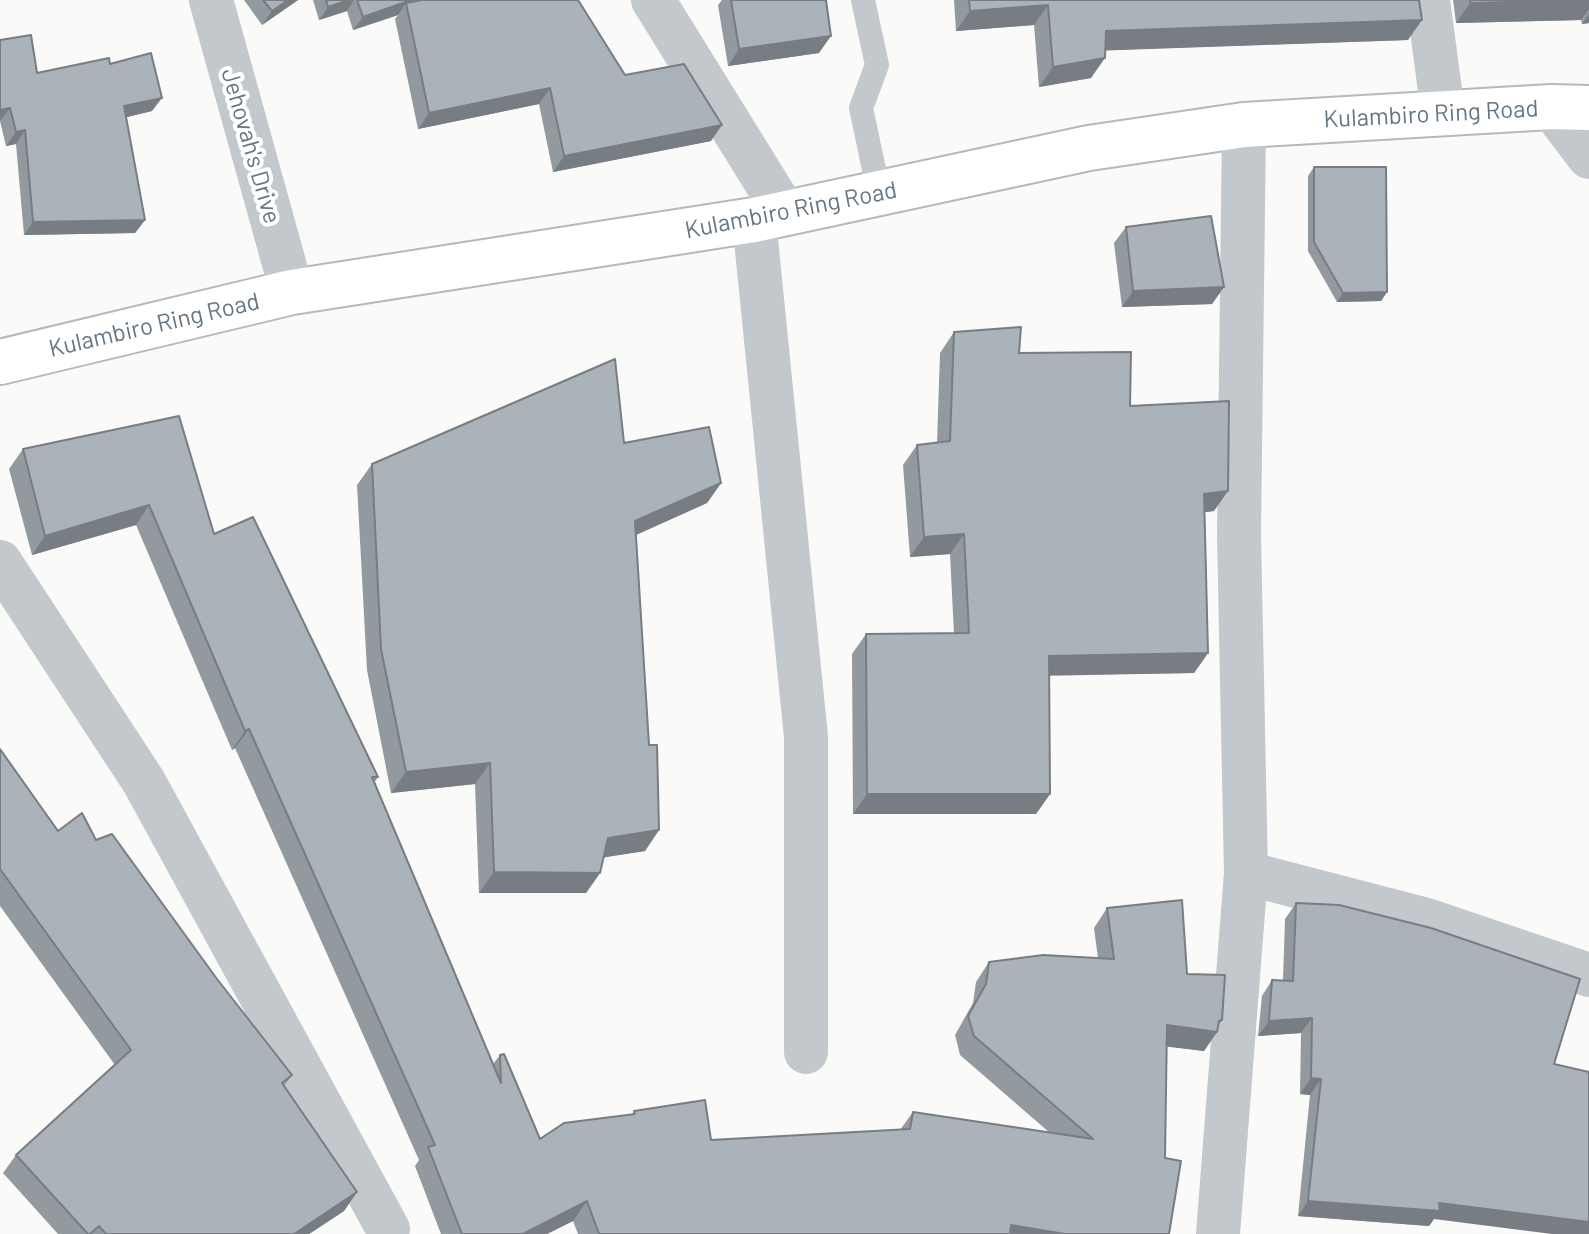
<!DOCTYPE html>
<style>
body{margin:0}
canvas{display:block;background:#fafaf8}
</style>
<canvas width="1589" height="1234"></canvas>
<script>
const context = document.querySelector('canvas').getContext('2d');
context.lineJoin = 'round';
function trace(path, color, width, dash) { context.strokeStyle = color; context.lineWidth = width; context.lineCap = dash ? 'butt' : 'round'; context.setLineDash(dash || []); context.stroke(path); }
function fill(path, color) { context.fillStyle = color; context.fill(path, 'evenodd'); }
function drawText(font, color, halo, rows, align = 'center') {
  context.font = font + ' Barlow,sans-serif'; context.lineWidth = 8; context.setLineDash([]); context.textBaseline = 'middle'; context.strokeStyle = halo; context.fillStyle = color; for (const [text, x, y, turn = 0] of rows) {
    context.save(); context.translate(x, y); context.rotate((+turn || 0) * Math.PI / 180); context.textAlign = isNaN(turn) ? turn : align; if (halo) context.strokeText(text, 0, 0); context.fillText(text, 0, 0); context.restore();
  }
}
const secondary = new Path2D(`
 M0 362 292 292 754 220 1089 148 1244 125 1551 107 1589 108`);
trace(secondary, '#b3babf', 48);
trace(new Path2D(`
 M863 0 877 65 861 108 879 193`), '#c3c8cc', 24);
trace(new Path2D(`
 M211 0 292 292
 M653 0 785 213
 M1428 0 1443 113
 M1551 107 1589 157
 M754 220 806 737V1052
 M0 562 144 782 388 1229
 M1246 873 1427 920 1589 975
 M1218 1234 1246 873 1239 535 1244 125`), '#c3c8cc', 44);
trace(secondary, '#fff', 44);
fill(new Path2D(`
 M244 0H298L262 25Z
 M313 0H578L625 75 711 141 553 172 539 104 418 129 395 19 398 15 353 30 347 11 319 20Z
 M722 0H826L819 53 728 66 718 5Z
 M954 0H1419L1408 40 1106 50 1091 78 1039 87 1034 25 956 31Z
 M1453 0H1589V23L1582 24 1581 20 1456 23Z
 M0 40 37 73 110 64 152 111 126 117 145 220 135 233 24 235 16 144 6 146 0 121Z
 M1314 167 1387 292 1381 301 1337 302 1308 251V176Z
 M1126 227 1224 287 1212 304 1122 307 1114 243Z
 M954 332 1019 353 1130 406 1214 511 1205 512 1208 653 1194 673 1049 675 1050 794 1036 814H853L852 654 866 634H954L950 554 910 557 903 465 917 445 937 443 940 353Z
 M624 443 721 483 707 503 636 535 649 745 659 830 645 851 604 857 600 873 586 893H479L475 784 391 793 367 670 357 485 372 464Z
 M23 449 214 534 378 777 374 783 493 1064 500 1055 540 1139 632 1114 634 1111 711 1140 900 1130 913 1112 1050 1133 960 1055 955 1035 973 1003 976 982 989 962 1098 958 1094 928 1107 908 1187 974 1222 1020 1218 1025 1217 1032 1204 1051 1166 1046 1165 1158 1169 1234H578L573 1221 547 1234H441L415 1166 419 1160 235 748 232 750 136 525 32 555 9 469Z
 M0 749 58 831 96 840 217 979 292 1075 284 1086 357 1192 344 1211 309 1234H58L3 1173 16 1155 115 1065 0 906Z
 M1296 903 1434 1219 1429 1226 1298 1216 1310 1095 1300 1094 1301 1033 1258 1036 1262 996 1272 980H1283L1285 919Z`), '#929a9f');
fill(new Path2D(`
 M288 0H298L262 25 272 11Z
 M349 0H354L347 11 319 20 328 7Z
 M411 0H433L406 3 398 15 353 30 363 17Z
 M1589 0V9L1581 20 1456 23 1470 3Z
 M1048 5 1034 25 956 31 970 11Z
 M1589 14V23L1582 24Z
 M1422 20 1408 40 1092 51 1106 31Z
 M831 36 819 53 728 66 739 49Z
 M1105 58 1091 78 1039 87 1053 67Z
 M550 88 539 104 418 129 429 113Z
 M162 98 152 111 115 120 124 106Z
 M10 108 0 121V110Z
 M722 125 711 141 553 172 564 156Z
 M25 130 16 144 6 146 16 132Z
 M145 220 135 233 24 235 33 222Z
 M1224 287 1212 304 1122 307 1133 291Z
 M1387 292 1381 301 1337 302 1343 293Z
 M721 483 707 503 620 542 635 521Z
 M1228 491 1214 511 1190 514 1204 494Z
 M149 505 136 525 32 555 45 536Z
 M964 534 950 554 910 557 924 537Z
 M1208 653 1194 673 1034 676 1049 656Z
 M249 729 235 748 232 750 245 731Z
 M490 763 475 784 391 793 406 772Z
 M867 794H1050L1036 814H853Z
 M659 830 645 851 594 859 608 838Z
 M494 872 600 873 586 893H479Z
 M1312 1018 1301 1033 1258 1036 1269 1021Z
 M1222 1020 1214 1031 1217 1032 1204 1051 1153 1045 1167 1025Z
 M1311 1078 1321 1079 1310 1095 1300 1094Z
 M357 1192 344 1211 309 1234H294Z
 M587 1201 573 1221 547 1234H523Z
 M1308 1201 1439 1203 1589 1222V1234H1552L1434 1219 1429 1226 1298 1216Z
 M1011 1225 1065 1234H1004Z`), '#777d82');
const building = new Path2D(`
 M263 0H288L272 11Z
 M326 0H349L328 7Z
 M357 0H411L363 17Z
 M422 0H578L625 75 684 64 722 125 564 156 550 88 429 113 406 3Z
 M731 0H826L831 36 739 49Z
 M969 0H1419L1422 20 1106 31 1105 58 1053 67 1048 5 970 11Z
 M1470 0H1579L1470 3Z
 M31 35 37 73 109 58 110 64 151 53 162 98 124 106 145 220 33 222 25 130 16 132 10 108 0 110V40Z
 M1314 167H1386L1387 292 1343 293 1314 242Z
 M1211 216 1224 287 1133 291 1126 227Z
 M1021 327 1019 353 1131 352 1130 406 1229 401 1228 491 1204 494 1208 653 1049 656 1050 794H867L866 634 969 633 964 534 924 537 917 445 950 441 954 332Z
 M615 359 624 443 709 427 721 483 635 521 649 745H657L659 830 608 838 600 873 494 872 490 763 406 772 381 649 372 464Z
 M179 416 214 534 253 517 378 777H372L501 1083 500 1055 504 1054 540 1139 564 1123 635 1114 634 1111 705 1100 711 1140 910 1129 913 1112 1093 1139 974 1036 968 1016 986 984 989 962 1043 955 1114 959 1107 908 1182 900 1187 974 1225 975 1222 1020 1219 1021 1217 1032 1167 1025 1165 1158 1181 1161 1169 1234H1065L1011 1225 1010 1234H599L587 1201 523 1234H462L428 1147 435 1145 249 729 245 731 149 505 45 536 23 449Z
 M0 749 58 831 82 813 96 840 112 834 217 979 292 1075 282 1083 357 1192 294 1234H106L99 1226 90 1234H88L16 1155 131 1050 0 869Z
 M1296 903 1339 905 1431 928 1580 979 1554 1064 1589 1072V1222L1439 1203 1440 1211 1308 1201 1321 1079 1311 1078 1312 1018 1269 1021 1272 980 1293 981Z`);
fill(building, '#aab3b9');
trace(building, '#777d82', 2);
drawText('24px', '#657683', '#fff', [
 ["Kulambiro Ring Road",1431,114,-3],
 ["Jehovah's Drive",251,146,74],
 ["Kulambiro Ring Road",791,210,-11],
 ["Kulambiro Ring Road",154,325,-13]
]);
</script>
